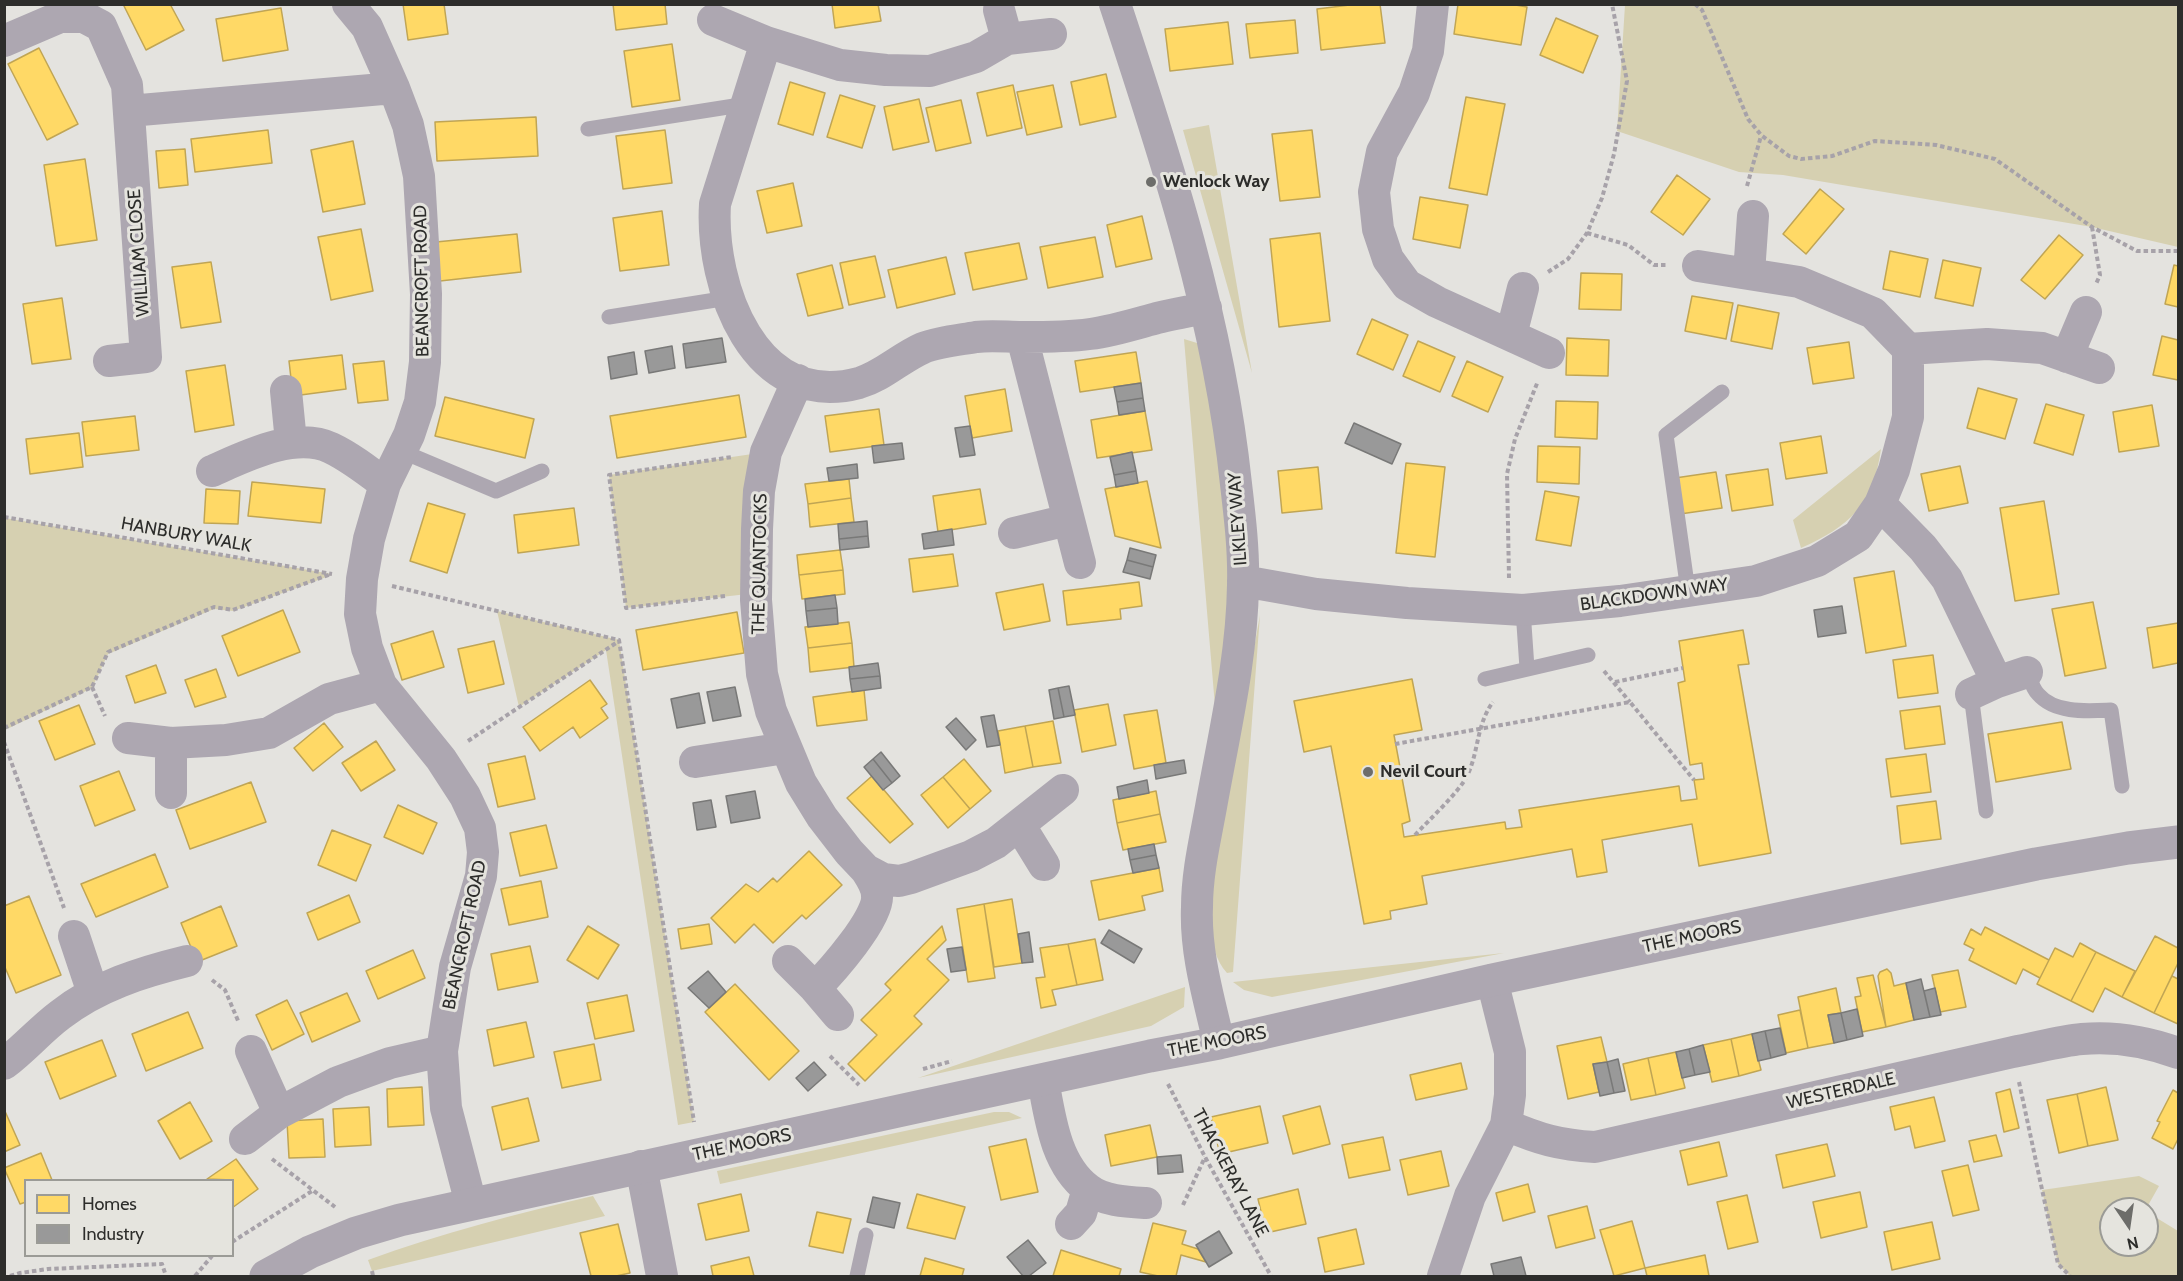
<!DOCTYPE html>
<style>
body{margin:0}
#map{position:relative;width:2183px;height:1281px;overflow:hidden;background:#e4e3df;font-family:Cabin,sans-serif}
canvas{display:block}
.frame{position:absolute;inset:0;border:6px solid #2d2d2b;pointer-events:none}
.legend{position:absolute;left:24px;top:1179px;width:210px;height:78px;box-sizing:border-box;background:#e5e4de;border:2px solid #9b9b96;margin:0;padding:8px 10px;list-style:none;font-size:18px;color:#2d2d2b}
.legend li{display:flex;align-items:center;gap:12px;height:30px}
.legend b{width:30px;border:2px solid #9b9b96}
.north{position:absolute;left:2099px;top:1197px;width:60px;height:60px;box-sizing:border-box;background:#e5e4de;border:2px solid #9b9b96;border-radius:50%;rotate:167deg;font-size:16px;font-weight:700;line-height:24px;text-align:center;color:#2d2d2b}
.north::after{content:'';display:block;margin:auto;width:21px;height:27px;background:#6d6d6a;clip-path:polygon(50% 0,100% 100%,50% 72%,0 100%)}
</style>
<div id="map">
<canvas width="2183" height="1281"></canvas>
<div class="frame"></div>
<ul class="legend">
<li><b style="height:16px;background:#ffd966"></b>Homes</li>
<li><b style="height:16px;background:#999"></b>Industry</li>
</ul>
<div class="north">N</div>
</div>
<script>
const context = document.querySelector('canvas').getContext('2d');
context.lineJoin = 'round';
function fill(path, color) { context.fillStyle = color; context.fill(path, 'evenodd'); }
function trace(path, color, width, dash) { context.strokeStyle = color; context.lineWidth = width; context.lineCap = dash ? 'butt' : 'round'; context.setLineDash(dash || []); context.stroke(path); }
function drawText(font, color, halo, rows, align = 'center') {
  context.font = font + ' Cabin,sans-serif'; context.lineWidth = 6; context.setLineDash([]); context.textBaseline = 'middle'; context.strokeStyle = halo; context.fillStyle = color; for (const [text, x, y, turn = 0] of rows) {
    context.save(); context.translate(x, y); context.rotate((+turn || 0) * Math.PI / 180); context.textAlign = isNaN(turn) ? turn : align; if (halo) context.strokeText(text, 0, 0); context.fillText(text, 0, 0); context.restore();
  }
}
fill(new Path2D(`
 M1625 5H2178V247L2092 227 1783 175 1739 172 1617 131Z
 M1209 125 1252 373 1183 130Z
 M1184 339 1197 343 1205 355 1230 552 1226 635 1215 706Z
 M1881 449C1873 505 1850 526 1801 548L1793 520Z
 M766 452 756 593 626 608 609 475Z
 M5 518 332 574V575L233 611 214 609 108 654 92 688 5 730Z
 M497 611 619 640 694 1122 678 1125 606 650 519 707Z
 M1260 615 1233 972 1227 973C1204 947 1211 903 1214 871Z
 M1504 953 1272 997 1244 990 1233 982Z
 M1185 987 1184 1007 1151 1026 918 1078Z
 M994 1112H1009L1022 1118 720 1184 717 1171Z
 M2139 1176 2159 1186 2146 1209H2111V1245H2147V1212L2178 1231V1276H2070L2058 1264 2042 1190Z
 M593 1196 605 1216 372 1271 368 1260C441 1233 516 1214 593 1196Z`), '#d6d0b1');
const homes = new Path2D(`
 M123 4H170L184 30 146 50Z
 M403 4H444L448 34 408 40Z
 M613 4H665L667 24 616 30Z
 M832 4H878L881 21 835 28Z
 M1358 4H1380L1385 43 1321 50 1317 9Z
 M1458 4H1510L1527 7 1521 45 1454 34Z
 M281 8 288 50 223 61 216 19Z
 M1556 18 1598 36 1583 73 1540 55Z
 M1295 20 1298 53 1250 58 1246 24Z
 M1228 22 1233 64 1170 71 1165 29Z
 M672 44 680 100 632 107 624 51Z
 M39 48 78 124 47 140 8 64Z
 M1106 74 1116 117 1080 125 1071 82Z
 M790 82 825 93 813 135 778 124Z
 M1013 85 1022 128 987 136 977 93Z
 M1053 85 1062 127 1027 135 1017 92Z
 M840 95 875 106 862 148 827 137Z
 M1466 97 1505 104 1487 195 1449 188Z
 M919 99 929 142 893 150 884 107Z
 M961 100 971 143 936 151 926 108Z
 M536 117 538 156 437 161 435 122Z
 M268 130 272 163 195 172 191 139Z
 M665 130 672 183 623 189 616 136Z
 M1312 130 1320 197 1280 201 1272 134Z
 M353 141 365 204 323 212 311 150Z
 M185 149 188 185 159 188 156 151Z
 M85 159 97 240 56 246 44 165Z
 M1677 175 1710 199 1683 235 1651 212Z
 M793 183 802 226 767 233 757 191Z
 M1820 189 1844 209 1806 254 1783 234Z
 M1420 197 1468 205 1460 248 1413 239Z
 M662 211 669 265 620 271 613 218Z
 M1142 216 1152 259 1116 267 1107 225Z
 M361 229 373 291 331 300 318 237Z
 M1320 233 1330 321 1279 327 1270 239Z
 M517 234 521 272 440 281 436 242Z
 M2059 235 2083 255 2045 299 2021 280Z
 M1095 237 1103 277 1048 288 1040 247Z
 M1019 243 1027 279 973 290 965 253Z
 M1890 251 1928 259 1920 297 1883 289Z
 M875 256 885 297 849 305 840 263Z
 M946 257 955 294 897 308 888 270Z
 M1943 260 1981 268 1973 306 1935 298Z
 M211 262 221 322 181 328 172 267Z
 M832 265 843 308 808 316 797 274Z
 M2174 265 2178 266V307L2165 304Z
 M1581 273 1622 274 1621 310 1579 309Z
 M1692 296 1733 303 1726 339 1685 331Z
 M62 298 71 359 32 364 23 304Z
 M1738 305 1779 313 1772 349 1731 341Z
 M1372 319 1408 335 1393 370 1357 354Z
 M2162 336 2178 340V380L2153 375Z
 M1567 338 1609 340 1608 376 1566 375Z
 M1418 341 1455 357 1440 392 1403 376Z
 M1849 342 1854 378 1813 384 1807 348Z
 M1136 352 1141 383 1080 392 1075 361Z
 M342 355 346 389 293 396 289 361Z
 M384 361 388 400 358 403 353 364Z
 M1467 361 1503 377 1488 412 1452 396Z
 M225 365 234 425 195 432 186 371Z
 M1978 388 2017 399 2005 439 1967 428Z
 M1005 389 1012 431 972 438 965 396Z
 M739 395 746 437 617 458 610 416Z
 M445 397 534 419 525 458 435 436Z
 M1556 401 1598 402 1597 439 1555 437Z
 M2046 404 2084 415 2073 455 2034 443Z
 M2152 405 2159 446 2119 452 2113 412Z
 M879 409 884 445 830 452 825 416Z
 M1145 411 1152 450 1097 458 1091 420Z
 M135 416 139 450 86 456 82 422Z
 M79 433 83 467 30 474 26 439Z
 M1821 436 1827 473 1786 479 1780 443Z
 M1538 446 1580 447 1579 484 1537 482Z
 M1406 463 1445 467 1435 557 1396 553Z
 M1960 466 1968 503 1929 511 1921 474Z
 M1318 467 1322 509 1282 513 1278 471Z
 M1768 469 1773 505 1732 511 1726 475Z
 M1716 472 1722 508 1680 514 1675 478Z
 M849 479 851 498 808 504 805 484Z
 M1147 481 1161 548 1115 536 1105 489Z
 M252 482 325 489 321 523 248 516Z
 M206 489 240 491 238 524 204 523Z
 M980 489 986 524 938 532 933 496Z
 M1545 491 1579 497 1571 546 1536 540Z
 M851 498 854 522 810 527 808 504Z
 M2044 501 2059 594 2015 601 2000 508Z
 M428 503 465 514 447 573 410 561Z
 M574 508 579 545 518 553 514 515Z
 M840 550 843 570 799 575 797 555Z
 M953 554 958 586 913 592 909 559Z
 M843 570 845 594 802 599 799 575Z
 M1894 571 1906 646 1866 653 1854 578Z
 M1139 582 1142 606 1120 609 1121 619 1067 625 1063 591Z
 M1043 584 1050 621 1004 630 996 593Z
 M2093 602 2106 668 2065 676 2052 609Z
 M283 610 300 652 238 676 222 636Z
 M737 612 744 653 643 670 636 630Z
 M849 622 852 643 808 648 805 627Z
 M2178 623V663L2153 668 2147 628Z
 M1743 630 1749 664 1738 665 1771 853 1699 866 1692 824 1602 840 1607 872 1577 877 1572 849 1422 876 1427 904 1390 911 1391 919 1364 924 1331 746 1304 752 1294 701 1412 679 1422 730 1394 735 1410 821 1402 824 1404 837 1505 822 1506 829 1522 827 1519 810 1679 786 1681 801 1697 799 1694 780 1704 779 1702 763 1690 765 1678 683 1685 681 1679 641Z
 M433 631 444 667 402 680 391 644Z
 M494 641 504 684 468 693 458 649Z
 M852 643 854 667 810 672 808 648Z
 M1933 655 1938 693 1898 698 1893 660Z
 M156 665 166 693 135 703 126 676Z
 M216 669 226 697 195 707 185 680Z
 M590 680 607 704 601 708 608 718 580 738 573 727 540 751 523 727Z
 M864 690 867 720 817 726 813 697Z
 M1108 704 1116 745 1082 752 1074 710Z
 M79 705 95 744 55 760 39 721Z
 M1940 706 1945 744 1905 749 1900 711Z
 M1157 710 1166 763 1134 769 1124 715Z
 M1053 721 1061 763 1033 767 1025 726Z
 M2062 722 2071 769 1996 782 1988 734Z
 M324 723 343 747 313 771 294 748Z
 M1025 726 1033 767 1005 773 998 731Z
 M376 741 395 770 361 791 342 763Z
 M1926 754 1931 792 1891 797 1886 759Z
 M525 756 535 799 498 807 488 764Z
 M964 759 991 791 970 809 943 777Z
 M119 771 135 810 95 826 80 786Z
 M872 776 913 824 890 843 847 798Z
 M943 777 970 809 948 828 921 795Z
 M251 782 266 822 190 849 176 810Z
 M1156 791 1160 814 1117 823 1113 800Z
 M1936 801 1941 839 1901 844 1897 806Z
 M398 805 437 823 423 854 384 837Z
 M1160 814 1166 842 1123 850 1117 823Z
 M546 825 557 868 520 876 510 833Z
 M332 830 371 845 356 881 318 865Z
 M809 851 842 885 806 919 802 915 773 943 754 924 735 943 711 918 746 884 758 892 773 878 777 882Z
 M155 854 168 887 96 917 81 884Z
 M1159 868 1163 891 1142 896 1145 910 1099 920 1091 881Z
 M541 881 548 917 509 925 501 889Z
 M349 895 360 922 318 940 307 913Z
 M29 896 61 975 16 993 4 965V906Z
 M1012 899 1022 963 994 967 984 904Z
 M984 904 995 978 968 982 957 909Z
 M221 906 237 946 197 962 181 923Z
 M709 924 712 944 681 949 678 929Z
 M588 926 619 945 598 979 567 960Z
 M942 926 946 940 927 959 949 980 914 1016 922 1024 865 1081 848 1064 877 1035 861 1020 891 990 885 984Z
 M1985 927 2049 960 2040 978 2023 969 2016 984 1969 960 1974 949 1964 944 1971 929 1981 935Z
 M2155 936 2178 948V963L2154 1013 2122 997Z
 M1095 939 1103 980 1077 985 1068 944Z
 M2080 943 2096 952 2071 1001 2037 984 2055 948 2073 957Z
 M1068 944 1077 985 1052 990 1056 1005 1041 1008 1036 978 1045 977 1040 948Z
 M530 946 538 982 498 990 491 954Z
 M413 950 425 978 378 999 366 971Z
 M2096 952 2135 971 2122 997 2105 988 2093 1012 2071 1001Z
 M1887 969 1891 973 1894 986 1906 983 1914 1020 1886 1027 1878 976 1880 972Z
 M1958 970 1966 1007 1940 1012 1932 975Z
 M1873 975 1886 1027 1862 1032 1855 997 1861 996 1857 978Z
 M2172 976 2178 979V1024L2154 1013Z
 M735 984 799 1051 769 1080 705 1012Z
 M1836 988 1841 1013 1828 1015 1834 1043 1808 1048 1798 997Z
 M347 993 360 1021 312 1042 300 1013Z
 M627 995 634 1031 595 1039 587 1003Z
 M287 1000 304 1034 272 1050 256 1015Z
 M1800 1010 1808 1048 1786 1053 1778 1015Z
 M188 1012 203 1048 146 1071 132 1034Z
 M526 1022 534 1057 494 1066 487 1030Z
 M1752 1034 1761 1070 1739 1076 1731 1039Z
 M1601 1037 1607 1062 1593 1064 1599 1092 1568 1099 1557 1046Z
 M1731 1039 1739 1076 1712 1082 1703 1045Z
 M102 1040 116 1076 60 1099 45 1062Z
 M594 1044 601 1080 562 1088 554 1052Z
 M1676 1052 1685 1088 1656 1095 1648 1058Z
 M1648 1058 1656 1095 1631 1100 1623 1064Z
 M1461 1063 1467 1089 1416 1100 1410 1075Z
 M422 1087 424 1125 388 1127 387 1089Z
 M2106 1087 2118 1140 2088 1146 2077 1094Z
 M2010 1089 2019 1128 2004 1132 1996 1093Z
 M2173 1090 2178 1093V1139L2173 1149 2152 1138 2160 1122 2157 1121Z
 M2077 1094 2088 1146 2059 1153 2047 1100Z
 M1934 1097 1945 1141 1915 1148 1910 1126 1895 1130 1890 1107Z
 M528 1098 539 1141 502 1150 492 1107Z
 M190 1102 212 1141 180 1159 158 1121Z
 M1260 1106 1268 1143 1220 1154 1211 1117Z
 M1320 1106 1330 1144 1293 1154 1283 1116Z
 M369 1107 371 1145 335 1147 333 1109Z
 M4 1109 20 1145 4 1152Z
 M323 1119 325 1157 289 1158 287 1121Z
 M1150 1125 1157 1157 1111 1166 1105 1135Z
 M1996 1135 2002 1156 1974 1162 1969 1141Z
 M1383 1137 1390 1170 1349 1178 1342 1145Z
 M1026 1139 1038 1192 1001 1200 989 1147Z
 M1719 1142 1727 1176 1688 1185 1680 1151Z
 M1827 1144 1835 1176 1783 1188 1776 1155Z
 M1441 1151 1449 1186 1408 1195 1400 1160Z
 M41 1153 52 1180H26V1202L20 1204 4 1168Z
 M236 1159 258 1189 232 1208V1180L207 1179Z
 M1968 1165 1979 1210 1953 1216 1942 1171Z
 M1528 1184 1535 1212 1503 1221 1496 1193Z
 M1298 1189 1306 1224 1266 1233 1258 1199Z
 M1860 1192 1867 1227 1821 1238 1813 1202Z
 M741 1194 749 1231 706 1240 698 1204Z
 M917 1194 965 1207 955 1239 907 1228Z
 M1747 1195 1758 1242 1728 1249 1717 1202Z
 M1587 1206 1595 1238 1556 1248 1548 1216Z
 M817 1212 851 1219 843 1253 809 1246Z
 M1632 1221 1645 1268 1614 1276 1600 1230Z
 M1932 1222 1940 1259 1892 1270 1884 1232Z
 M1153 1223 1186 1231 1182 1244 1198 1249 1206 1262 1181 1255 1176 1276H1158L1140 1272Z
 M618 1224 630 1273 616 1276H591L580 1233Z
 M1356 1229 1364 1264 1325 1272 1318 1238Z
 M1061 1250 1121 1269 1119 1276H1053Z
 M1705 1255 1709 1276H1647L1645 1268Z
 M749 1257 754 1276H713L711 1266Z
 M925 1258 964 1269 962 1276H920Z`);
fill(homes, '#ffd966');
trace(homes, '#c0a554', 1.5);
const industry = new Path2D(`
 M722 338 726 362 686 368 683 344Z
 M672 346 675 368 649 373 645 351Z
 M634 352 637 374 611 379 608 357Z
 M1141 383 1143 398 1117 402 1114 387Z
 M1143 398 1145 411 1119 415 1117 402Z
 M1354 423 1401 444 1392 464 1345 443Z
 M970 426 975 455 960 457 955 428Z
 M902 443 904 459 874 463 872 446Z
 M1132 452 1136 471 1114 475 1110 457Z
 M857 464 858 478 829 481 827 468Z
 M1136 471 1138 483 1116 487 1114 475Z
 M867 521 868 536 839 539 838 524Z
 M952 529 954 545 924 549 922 534Z
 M868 536 869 547 840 550 839 539Z
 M1130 548 1156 555 1153 567 1127 560Z
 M1127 560 1153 567 1150 579 1123 572Z
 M835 595 837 608 806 611 805 599Z
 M1842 606 1846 633 1818 637 1814 610Z
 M837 608 838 624 808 627 806 611Z
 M878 663 880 676 850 679 849 667Z
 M880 676 881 688 852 692 850 679Z
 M1069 686 1075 715 1064 717 1058 688Z
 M735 687 741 716 713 721 707 692Z
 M1058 688 1064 717 1054 719 1049 690Z
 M699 693 705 723 677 728 671 699Z
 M994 715 1000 745 987 747 981 717Z
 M956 718 976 740 966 750 946 727Z
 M881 752 900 776 892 783 873 759Z
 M873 759 892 783 883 790 864 767Z
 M1184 760 1186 773 1156 779 1154 765Z
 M1147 780 1149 793 1119 799 1117 787Z
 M755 791 760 818 731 823 726 796Z
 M711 800 716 827 697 830 693 803Z
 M1154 844 1156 855 1130 860 1128 849Z
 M1156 855 1159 868 1133 873 1130 860Z
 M1109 930 1142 949 1134 963 1101 943Z
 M1029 932 1033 962 1022 963 1018 934Z
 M962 947 966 970 951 972 947 949Z
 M708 971 726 992 709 1008 688 988Z
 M1921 979 1930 1017 1914 1020 1906 983Z
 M1935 988 1941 1015 1930 1017 1924 991Z
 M1857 1009 1863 1036 1847 1040 1841 1013Z
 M1841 1013 1847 1040 1834 1043 1828 1015Z
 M1780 1028 1786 1054 1771 1058 1765 1031Z
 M1765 1031 1771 1058 1758 1061 1752 1034Z
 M1703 1045 1710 1072 1695 1075 1689 1049Z
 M1689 1049 1695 1075 1682 1078 1676 1052Z
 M1618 1059 1625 1091 1614 1093 1607 1062Z
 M814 1062 826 1075 808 1091 796 1078Z
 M1607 1062 1614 1093 1600 1096 1593 1064Z
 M1181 1155 1183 1172 1158 1174 1157 1157Z
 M873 1197 900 1203 894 1228 867 1222Z
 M1219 1231 1232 1253 1209 1267 1196 1245Z
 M1028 1240 1046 1263 1029 1276H1023L1007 1257Z
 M1521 1257 1526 1276H1494L1491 1264Z`);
fill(industry, '#999');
trace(industry, '#797978', 1.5);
trace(new Path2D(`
 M1695 4 1702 10 1748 119 1761 135 1789 156 1801 159 1832 156 1875 141 1936 145 1995 159 2092 227 2137 251H2178
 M1747 186 1761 136
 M2092 227 2100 275 2096 284
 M1587 233 1628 245 1654 265H1667
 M1548 272 1568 259 1587 233 1602 198 1614 154 1627 81 1612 4
 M4 517 332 574
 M1509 578 1507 474 1515 439 1538 381
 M392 586 619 640 694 1122
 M725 596 626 608 609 475 732 457
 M1604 671 1630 702
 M1615 682 1683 668
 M92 687 105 716
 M4 728 92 687 108 652 214 607 233 610 331 574
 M468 741 619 641
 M4 742 64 908
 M1395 744 1630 702 1694 780
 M1415 835C1428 821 1460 791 1467 776 1479 752 1476 725 1493 702
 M212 980 225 990 239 1023
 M830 1056 859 1085
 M923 1069 952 1061
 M2019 1082 2058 1264 2070 1276
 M1168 1084 1205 1157 1271 1276
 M272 1159 335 1207
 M1183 1205 1205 1157
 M232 1242 312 1191
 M372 1271 373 1276
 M10 1276 20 1273 48 1269 162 1264 166 1276
 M195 1276 212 1256`), '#a7a2a9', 4, [4.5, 3]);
trace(new Path2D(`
 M588 129 747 104
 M609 317 728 298
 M401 451 496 491 542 471
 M1688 591 1666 435 1722 392
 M1523 610 1527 668
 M2027 672C2030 679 2033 689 2038 694 2055 714 2088 711 2111 710L2122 786
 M1485 679 1588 655
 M1971 694 1986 811
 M857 1276 866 1235`), '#ada7b1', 15);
trace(new Path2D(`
 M348 4 367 27 394 88 408 125 419 176 426 294 425 362 420 402 409 435 385 484 369 539 362 579 360 614 367 648 381 685 441 759 465 796 480 828 483 852 481 876 455 967 442 1051 446 1108 471 1204
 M1115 4C1167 161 1219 320 1236 484 1240 518 1244 552 1243 585 1242 659 1224 734 1211 807 1205 840 1197 873 1197 907 1195 953 1209 999 1219 1043
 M1433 4 1428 51 1414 93 1382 152 1374 192 1378 229 1388 259 1407 285 1437 302 1549 353
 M999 10 1007 39
 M713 20 766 42 840 65 886 70 930 71 976 57 1007 39 1051 34
 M4 41 60 17H84L101 26 127 85 146 357 109 361
 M766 42 715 204C710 286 754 411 859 383 883 376 900 358 923 348 939 342 959 340 976 337 992 335 1007 337 1022 337 1044 337 1068 337 1090 334 1113 331 1135 324 1157 318 1173 314 1190 311 1206 308
 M129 111 394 88
 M1698 266 1799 282 1873 313 1908 349 1987 344 2042 348 2099 368
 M1749 273 1753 216
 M1511 335 1523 288
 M1022 337 1080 563
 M2067 357 2086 312
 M798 380 766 452 759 491 757 529 756 600 762 674 771 711 801 783 822 817 849 852 866 870 883 879 899 881 911 878 971 856 996 843 1063 790
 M286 391 291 442
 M212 471C246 456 295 431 331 448 350 457 368 471 385 484
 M1880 504 1923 548 1947 579 1997 682
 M1014 533 1068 520
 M1243 581 1316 594 1407 603 1523 610 1620 601 1756 581 1817 561 1858 536 1880 504 1894 470 1908 417V349
 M1971 694 1997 682 2027 672
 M128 738 171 743 226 740 269 733 329 699 381 685
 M171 743V793
 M695 762 785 748
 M1020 826 1044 865
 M74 936 93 993
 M788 961 815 988C831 972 879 918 877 896 877 886 871 878 866 870
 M815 988 838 1015
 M4 1064C24 1049 40 1030 60 1015 97 986 142 972 187 961
 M1043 1080C1050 1117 1055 1164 1088 1189 1103 1201 1127 1202 1146 1203
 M279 1113 338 1082 390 1063 442 1051
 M1506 1125C1539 1139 1559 1145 1595 1147L2013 1052C2036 1048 2059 1041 2082 1039 2115 1036 2148 1042 2178 1053
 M245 1139 279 1113 251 1051
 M641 1166 662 1276
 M1071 1224 1081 1213 1088 1189
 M1443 1276 1470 1196 1506 1125 1510 1095V1052L1492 980`), '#ada7b1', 32);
trace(new Path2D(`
 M266 1276 310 1252 356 1233 400 1220 1150 1056 1219 1043 1492 980 2036 864 2128 848 2178 842`), '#ada7b1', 33);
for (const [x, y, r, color] of [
 [1151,182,6,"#6d6d6a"],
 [1368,772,6,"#6d6d6a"]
]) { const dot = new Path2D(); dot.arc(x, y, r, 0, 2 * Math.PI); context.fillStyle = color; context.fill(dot); trace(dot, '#e5e4de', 2); }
drawText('bold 18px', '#2d2d2b', '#e5e4de', [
 ["Wenlock Way",1163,182],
 ["Nevil Court",1380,772]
], 'left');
drawText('18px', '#2d2d2b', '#e5e4de', [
 ["WILLIAM CLOSE",139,253,-94],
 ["BEANCROFT ROAD",422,281,-91],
 ["ILKLEY WAY",1238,519,-94],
 ["HANBURY WALK",186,535,10],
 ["THE QUANTOCKS",760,564,-89],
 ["BLACKDOWN WAY",1654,595,-8],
 ["BEANCROFT ROAD",465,935,-78],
 ["THE MOORS",1692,937,-12],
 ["THE MOORS",1217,1042,-11],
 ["WESTERDALE",1841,1091,-13],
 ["THE MOORS",742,1145,-12],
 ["THACKERAY LANE",1230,1173,62]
]);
</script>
